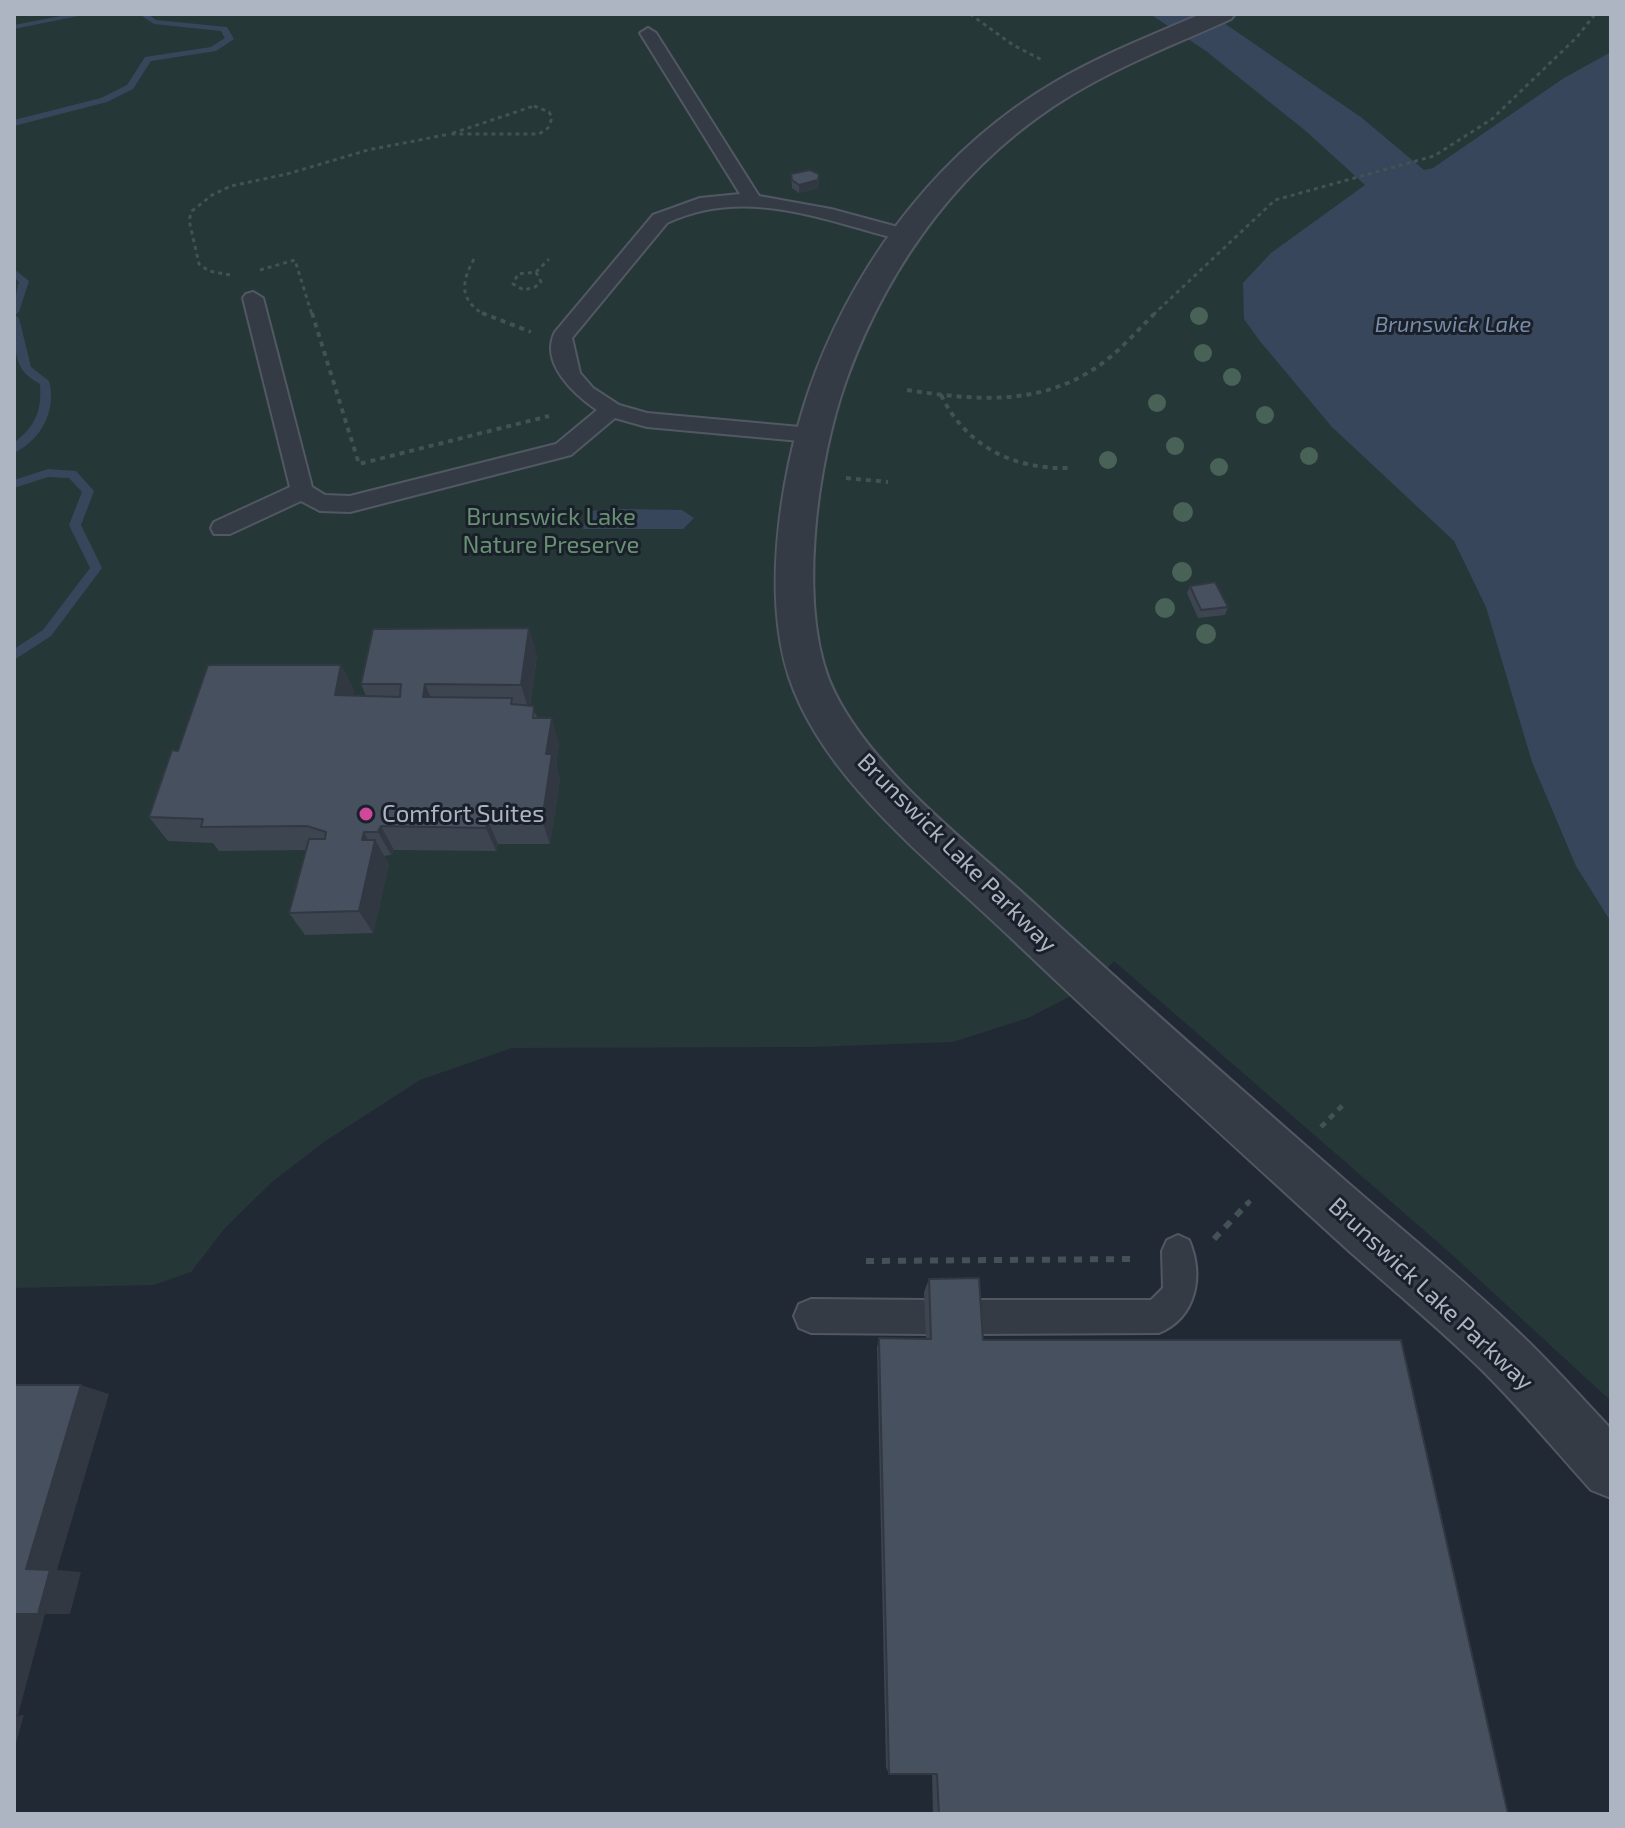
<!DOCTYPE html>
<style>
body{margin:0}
#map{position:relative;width:1625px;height:1828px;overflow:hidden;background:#212934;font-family:"Exo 2",sans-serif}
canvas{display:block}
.frame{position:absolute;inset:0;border:16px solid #aeb5c2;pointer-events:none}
</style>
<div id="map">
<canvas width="1625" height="1828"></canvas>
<div class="frame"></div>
</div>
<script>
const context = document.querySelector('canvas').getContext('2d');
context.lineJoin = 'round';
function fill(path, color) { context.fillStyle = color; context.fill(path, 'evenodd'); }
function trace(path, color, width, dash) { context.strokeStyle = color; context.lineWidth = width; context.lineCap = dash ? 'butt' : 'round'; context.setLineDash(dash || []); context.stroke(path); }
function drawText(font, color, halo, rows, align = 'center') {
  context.font = font + ' "Exo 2",sans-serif'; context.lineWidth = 6; context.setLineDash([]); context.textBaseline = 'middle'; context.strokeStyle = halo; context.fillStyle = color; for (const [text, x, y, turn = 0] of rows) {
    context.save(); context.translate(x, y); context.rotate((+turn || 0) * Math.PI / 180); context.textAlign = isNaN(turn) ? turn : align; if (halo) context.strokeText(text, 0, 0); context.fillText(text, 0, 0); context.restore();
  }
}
fill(new Path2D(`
 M14 14H1611V1401L1449 1252 1114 961 1091 986 1028 1018 953 1042 812 1047 512 1048 420 1080 324 1142 272 1182 225 1228 191 1272 154 1285 14 1288Z`), '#263737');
fill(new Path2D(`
 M1150 14H1211L1362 118 1424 170 1433 168 1564 78 1611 52V922L1576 866 1532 762 1486 607 1454 541 1332 427 1259 340 1244 319 1243 283 1271 253 1365 185 1307 132 1206 51Z
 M624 509 682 510 694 518 683 529H583L588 511Z`), '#38465c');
fill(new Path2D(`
 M71 14H88L14 29V25Z
 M139 14H148L156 20 227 27 234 39 216 51 151 61 133 89 107 102 14 126V120L101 98 127 85 145 57 211 47 225 38 221 31 154 24Z
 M14 269 29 281 19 312 15 315 19 318 31 367 49 381C57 410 41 440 14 453V443C35 426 42 412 40 384 35 381 28 377 24 372 10 357 13 300 19 282L14 277Z
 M48 469 76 471 94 491 81 525 102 568 51 636 14 660V649L43 630 90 568 69 525 82 492 69 478 48 477 14 488V480Z`), '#38465c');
const lane = new Path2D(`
 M648 28 656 33 759 196 831 209 909 230 912 234 902 240C822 220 746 186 667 223L572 338 580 373 593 388 619 405 647 413 811 428 819 430 822 435 819 440 811 442 647 427 615 418 571 455 350 512 320 511 301 501 230 534H214L211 528 214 522 290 487 243 298 246 294 253 292 263 298 312 487 325 495 350 496 556 444 597 410C575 395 539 363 555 332L653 215 700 198 740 194 640 33Z
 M1178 1235 1189 1240C1204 1275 1197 1317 1159 1333L975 1334 963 1329 958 1317 963 1305 975 1300H1151L1163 1288 1162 1251 1167 1240Z
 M811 1299 926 1300 938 1305 943 1317 938 1329 926 1334 811 1333 799 1328 794 1316 799 1304Z`);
const street = new Path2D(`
 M1201 14H1235L1231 19C1178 43 1123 64 1073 94 965 159 890 261 847 378 817 460 795 613 835 693 874 772 971 845 1035 904 1138 999 1243 1091 1348 1183 1404 1232 1463 1279 1517 1331 1550 1362 1580 1396 1611 1429V1498L1591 1490C1555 1450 1521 1409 1483 1371 1440 1329 1393 1290 1348 1250 1234 1146 1120 1042 1009 936 933 863 823 780 789 677 760 587 783 458 816 371 862 253 944 147 1055 82 1101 55 1152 35 1201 14Z`);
trace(lane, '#525863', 4);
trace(street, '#525863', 4);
trace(new Path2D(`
 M970 14 1013 45 1044 61
 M534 106 549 112 552 118 548 128 539 134H450Z
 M474 259C461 283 459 300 485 315
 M260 270 295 260 312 315
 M536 272 541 282 535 287 524 290 513 284 518 274Z
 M536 272 549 259
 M230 275 209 271 199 264 189 220 192 211 212 195 231 186 287 174 368 150 450 134
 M1153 315 1275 200 1434 156 1492 119 1577 37 1595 14`), '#425255', 3, [4, 4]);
trace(new Path2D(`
 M312 313 359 464 549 416
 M482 313 531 332
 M907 390C973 400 1038 407 1097 367 1118 353 1137 331 1155 313
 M941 395C966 446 1012 469 1068 468
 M846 478 888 482`), '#425255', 4, [5, 5]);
trace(new Path2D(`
 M1321 1127 1343 1105
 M1246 1205 1254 1197`), '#425255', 5, [6, 6]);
trace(new Path2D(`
 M1214 1239 1248 1203
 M866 1261 1135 1259`), '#425255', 6, [8, 8]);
fill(lane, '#343b45');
fill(street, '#343b45');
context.fillStyle = '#486257';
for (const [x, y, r] of [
 [1199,316,9],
 [1203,353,9],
 [1232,377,9],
 [1157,403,9],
 [1265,415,9],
 [1175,446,9],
 [1309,456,9],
 [1108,460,9],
 [1219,467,9],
 [1183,512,10],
 [1182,572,10],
 [1165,608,10],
 [1206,634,10]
]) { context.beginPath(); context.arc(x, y, r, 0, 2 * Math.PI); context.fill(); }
fill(new Path2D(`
 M791 174H819L818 188 799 193 792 188Z
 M1190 586 1228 607 1225 615 1198 618 1187 593Z
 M537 655 530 706 538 718 559 744 556 765 560 779 550 844H498L496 851 394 850 391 855 384 856 389 864 373 933 305 935 289 913 306 850 219 851 213 843 168 841 149 817 178 751 341 665 354 691 353 696H366L361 684Z
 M929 1279 983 1340 1508 1814H933L932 1774H889L886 1767 877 1348 879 1338 926 1339 924 1292Z`), '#3d4551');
fill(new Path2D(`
 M819 174 818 188 799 193V185Z
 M529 628 537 655 529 711 521 685Z
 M341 665 354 691 349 721 335 695Z
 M425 684 436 710 423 697Z
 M552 718 559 744 556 765 560 779 550 844 542 821 546 754Z
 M488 821 498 844 496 851 486 828Z
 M381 826 394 850 391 855 378 832Z
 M364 832 373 849 375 840 389 864 373 933 359 911 362 840Z
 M81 1385 109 1394 57 1570 81 1572 70 1614H38L26 1569Z
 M14 1614H45L18 1715 14 1716Z
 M24 1715 14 1750V1716Z`), '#323842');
const building = new Path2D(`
 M810 170 819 174 818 180 799 185 792 180 791 174Z
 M1215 582 1228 607 1201 610 1190 586Z
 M529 628 521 685 425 684 423 697 512 698 511 704 534 706 533 718H552L546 754H552L542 821H488L486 828 381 826 378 832H364L362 840H375L359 911 289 913 309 839H325L326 832 307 826 201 827 203 819 149 817 172 750 178 751 208 665H341L335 695 400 697 401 684H361L373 629Z
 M979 1278 983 1340H1401L1508 1814H939L937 1774H889L879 1338 931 1339 929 1279Z
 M14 1385H81L26 1569 50 1570 38 1614H14Z`);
fill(building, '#47505e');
trace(building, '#323842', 2);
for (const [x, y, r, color] of [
 [366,814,8,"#d1479c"]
]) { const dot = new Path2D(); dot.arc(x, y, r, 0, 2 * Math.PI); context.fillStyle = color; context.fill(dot); trace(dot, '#1a202a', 3); }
drawText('italic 22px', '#798ca8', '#1a202a', [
 ["Brunswick Lake",1453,325]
]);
drawText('24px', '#689073', '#1a202a', [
 ["Brunswick Lake",551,517],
 ["Nature Preserve",551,545]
]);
drawText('24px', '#aeb5c2', '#1a202a', [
 ["Comfort Suites",382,814]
], 'left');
drawText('24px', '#aeb5c2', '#1a202a', [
 ["Brunswick Lake Parkway",957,853,45],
 ["Brunswick Lake Parkway",1431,1294,43]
]);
</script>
